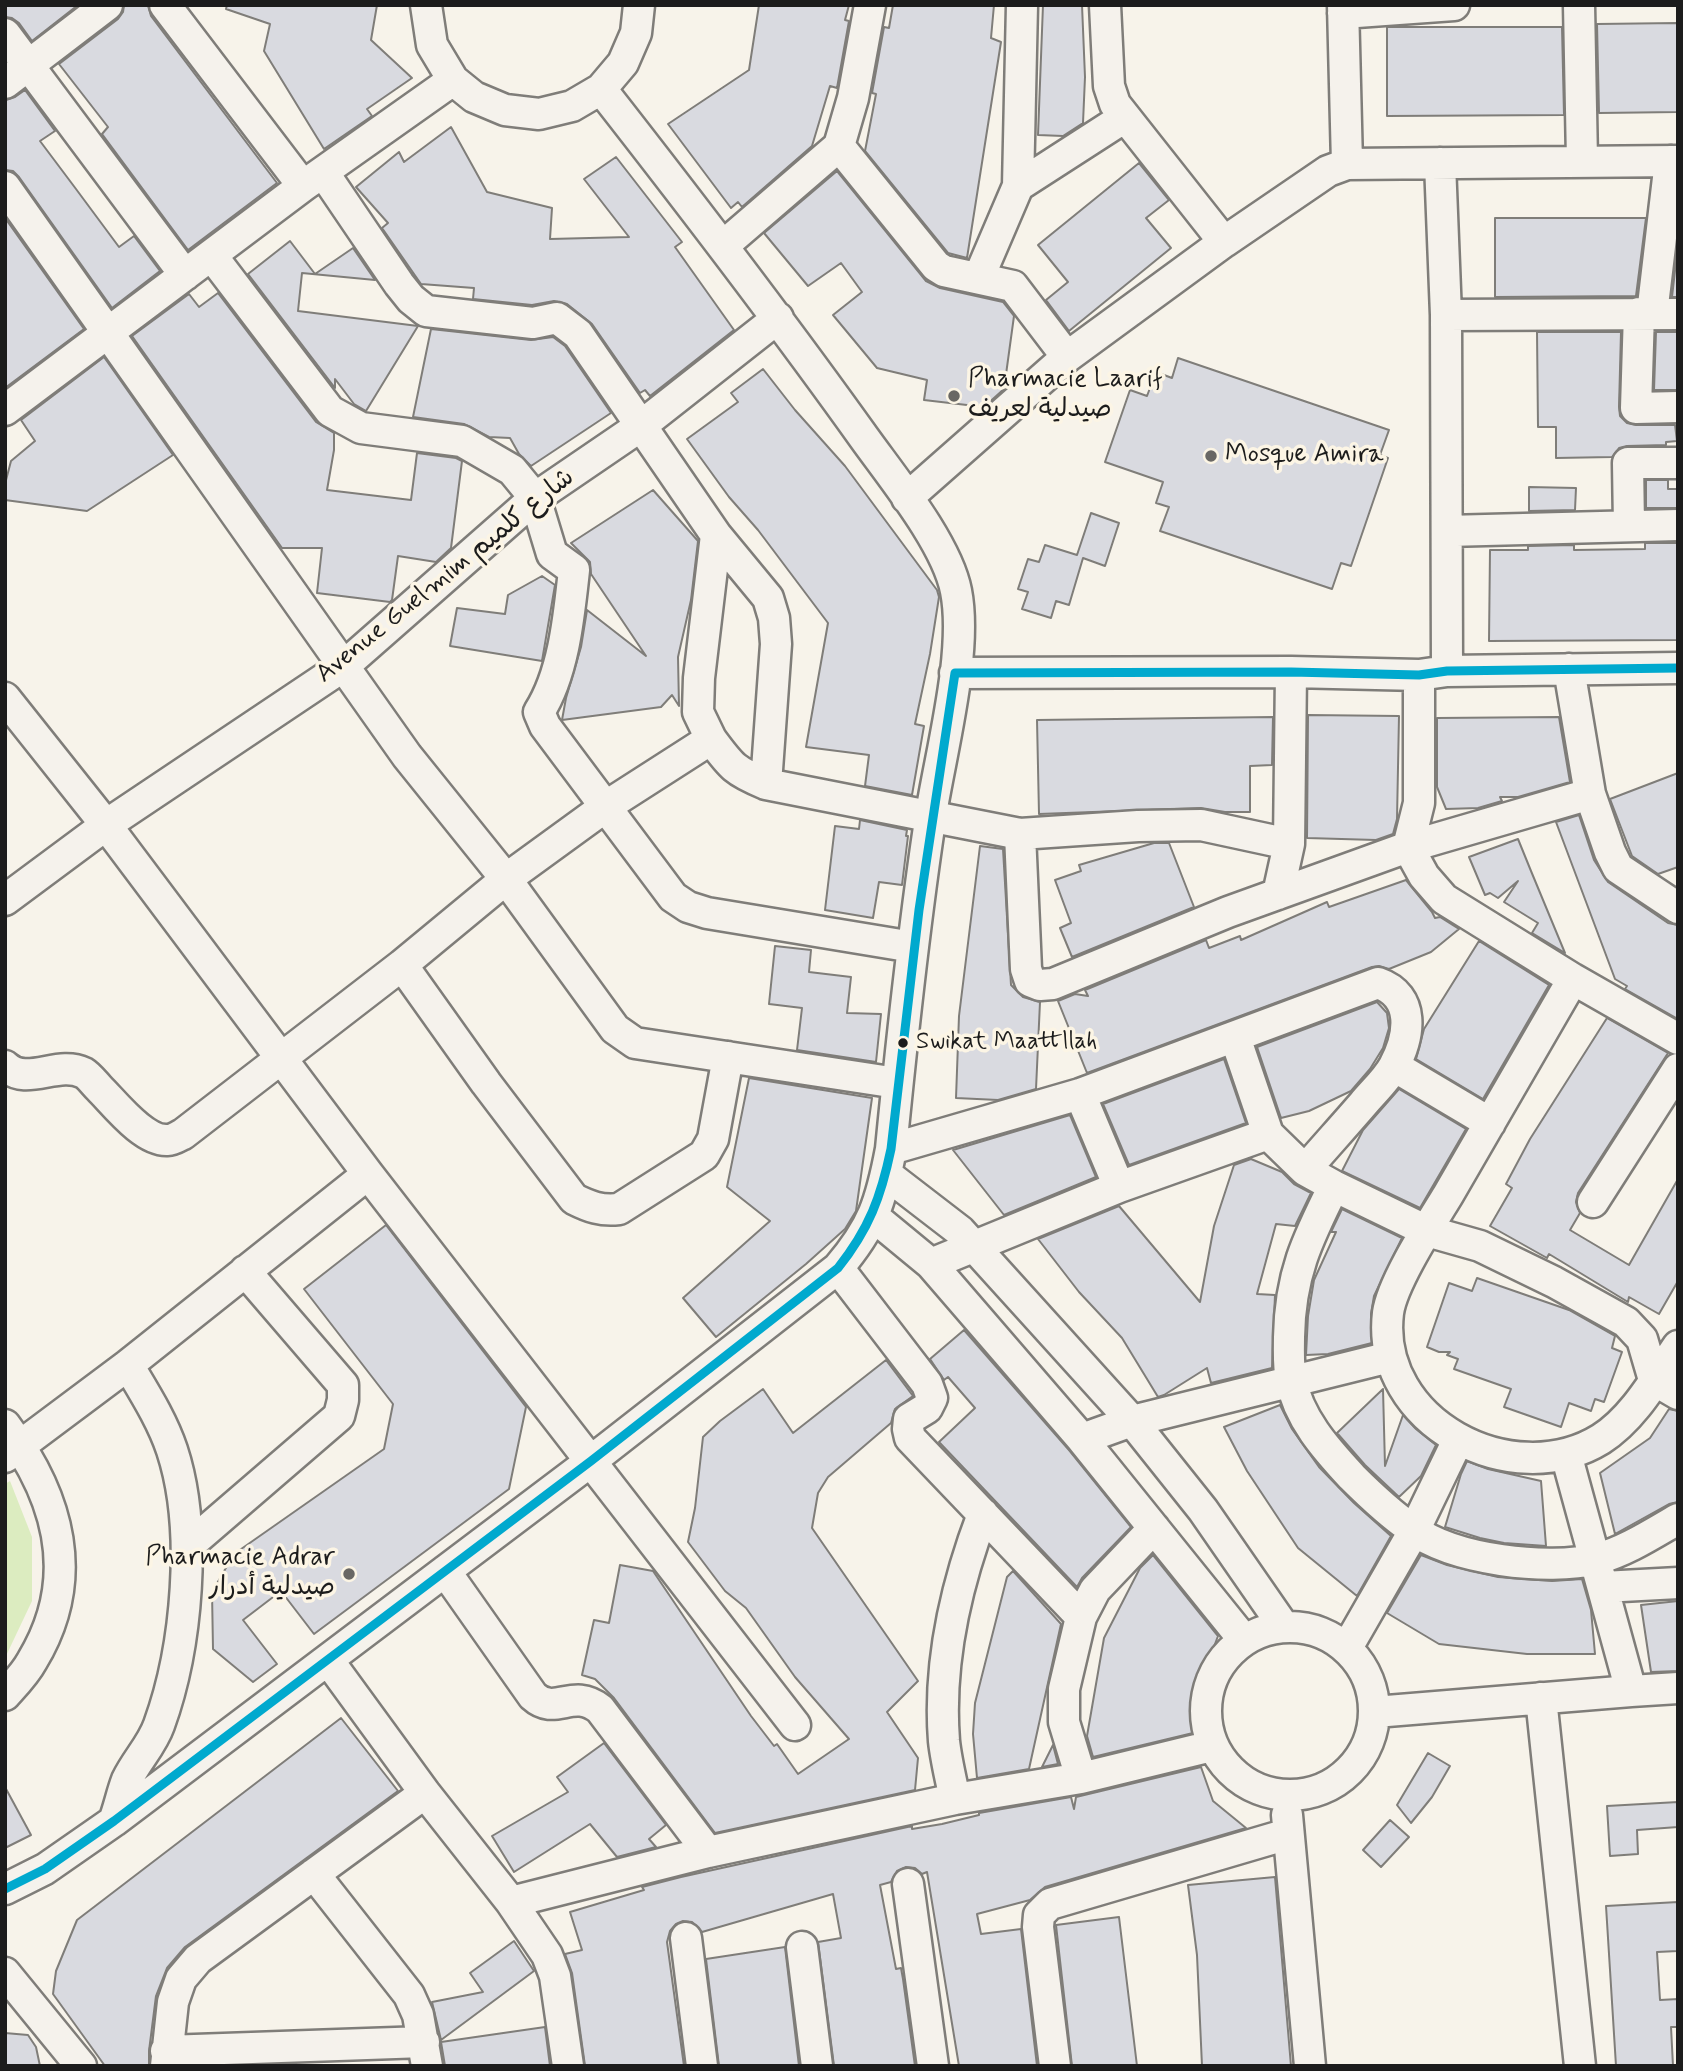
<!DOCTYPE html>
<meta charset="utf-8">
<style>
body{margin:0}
#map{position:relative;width:1683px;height:2071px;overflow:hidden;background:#f7f3ea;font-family:Mynerve,sans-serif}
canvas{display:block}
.frame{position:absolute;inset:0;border:7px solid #1c1c1c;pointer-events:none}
</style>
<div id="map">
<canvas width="1683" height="2071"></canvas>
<div class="frame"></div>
</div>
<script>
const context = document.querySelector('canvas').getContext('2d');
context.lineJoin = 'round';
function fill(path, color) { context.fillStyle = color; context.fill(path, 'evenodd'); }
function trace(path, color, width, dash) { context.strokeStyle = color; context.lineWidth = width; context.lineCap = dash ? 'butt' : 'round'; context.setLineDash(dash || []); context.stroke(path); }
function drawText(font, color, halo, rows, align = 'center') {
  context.font = font + ' Mynerve,"Playpen Sans Arabic",sans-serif'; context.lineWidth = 7; context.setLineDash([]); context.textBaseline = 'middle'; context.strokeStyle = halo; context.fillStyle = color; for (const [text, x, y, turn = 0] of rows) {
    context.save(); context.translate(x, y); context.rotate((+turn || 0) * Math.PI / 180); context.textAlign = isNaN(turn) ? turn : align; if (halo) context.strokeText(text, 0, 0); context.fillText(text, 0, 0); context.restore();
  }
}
fill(new Path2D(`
 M10 1481 32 1537V1601L5 1658V1484Z`), '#dcecc0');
const building = new Path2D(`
 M5 5H78L32 41 19 23 12 18 5 17Z
 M124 5H148L151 16 277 183 188 250 102 134 108 127 59 64 118 19 123 12Z
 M227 5H377L371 40 412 78 367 109 372 116 324 149 264 51 270 24 226 9Z
 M759 5H849L845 20 849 21 837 88 830 86 812 146 742 207 738 202 731 208 668 124 749 70Z
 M893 5H994L991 38 1001 42 967 258 948 253 865 151 876 94 872 93 884 27 889 28Z
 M1043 5H1082L1085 77 1083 123 1063 136 1038 135Z
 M1678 23V112L1599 113 1597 24Z
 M1387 27H1562L1564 115 1387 116Z
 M25 90 55 131 40 141 76 189 119 247 134 236 160 271 112 308 19 177 13 171 5 170V100L15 97Z
 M451 127 487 192 552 208 550 239 629 237 584 179 616 157 682 242 675 247 734 330 650 396 645 390 640 393 592 324 567 304 554 301 532 305 473 299 474 288 421 284 382 228 388 223 356 187 399 152 404 162Z
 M1139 163 1169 200 1146 218 1171 248 1069 331 1046 300 1068 282 1038 245Z
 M837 171 926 281 940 288 1003 302 1014 316 1004 389 984 407 924 400 927 380 877 368 833 315 862 292 841 263 808 286 764 233Z
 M5 218 84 329 5 388Z
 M1495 218H1646L1636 296 1495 297Z
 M290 241 315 274 353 248 375 280 302 273 298 311 418 326 366 411 354 404 335 379V388L248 274Z
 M1678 245V297H1672Z
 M218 293 316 422 334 433V450L327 490 411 500 417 453 456 458 462 461 451 548 436 562 398 556 392 600 390 602 317 593 322 548H282L132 336 189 294 199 307Z
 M431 329 531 340 553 337 565 346 611 413 531 466 519 454 510 438 489 437 464 424 413 417Z
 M1537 332H1621L1619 407 1620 416 1627 423 1636 425H1675L1677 441 1666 442V445L1627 446 1619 448 1612 457 1556 458V427H1538Z
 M1656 332H1678V390H1654Z
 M104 357 173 455 87 511 5 500V484L11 461 35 441 21 420Z
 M1178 358 1389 430 1380 455 1388 458 1351 566 1341 563 1332 589 1160 531 1169 507 1156 503 1163 482 1105 462 1130 390 1147 396 1156 372 1172 378Z
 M763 369 795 410 845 466 937 590 939 597 930 654 915 724 924 726 912 795 865 786 869 755 806 747 828 623 758 530 729 497 687 439 738 402 731 393Z
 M1646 480H1668V489H1678V508H1646Z
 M1529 487 1576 488 1575 510 1529 511Z
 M653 490 698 541 691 600 678 657 679 706 672 695 661 707 562 720 566 698 581 647 587 610 646 656 591 574 590 562 571 543Z
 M1091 513 1119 523 1105 566 1083 558 1069 605 1056 601 1051 618 1022 609 1028 592 1018 589 1028 559 1039 562 1045 545 1077 555Z
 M1645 543H1678V640L1489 641 1490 550H1528V546L1574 545V550L1645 549Z
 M542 576 555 585 542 661 450 646 457 608 505 614 508 595Z
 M1308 715 1399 716 1397 819 1393 834 1376 840 1307 838Z
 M1273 717 1272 765 1250 766V812H1225L1201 808 1039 814 1037 720Z
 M1559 717 1570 782 1518 797H1500L1502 801 1478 808 1446 809 1437 787V718Z
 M1678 773V867L1658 874 1632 856 1610 799Z
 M1579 815 1594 860 1608 882 1668 923 1678 925V1019L1625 989 1627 986 1615 979 1556 822Z
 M860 820 907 830 906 836H908L902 885 879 882 873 918 825 910 835 826 859 829Z
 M1518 839 1531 871 1565 953 1532 933 1538 923 1504 902 1518 881 1498 898 1490 893 1485 895 1469 857Z
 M1154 843H1169L1194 907 1072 957 1060 928 1071 923 1055 880 1081 871 1079 865Z
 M980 846 1003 849 1011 985 1023 997 1040 1002 1036 1089 998 1100 956 1098 959 1016Z
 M1406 880 1432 912 1435 918 1440 917 1459 929 1431 952 1389 969 1379 966 1372 967 1087 1073 1058 1001 1075 994 1088 996 1085 990 1206 940 1209 948 1240 936 1241 940 1327 902 1329 907Z
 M1479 941 1549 985 1483 1099 1416 1059 1424 1029Z
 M775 946 811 950 809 972 851 977 847 1013 881 1014 876 1062 797 1050 802 1008 769 1004Z
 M1377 1002 1387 1013 1389 1028 1383 1048 1370 1069 1351 1091 1309 1111 1281 1118 1257 1047Z
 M1607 1018 1668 1053 1578 1193 1576 1202 1580 1213 1570 1230 1629 1265 1678 1179V1281L1659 1314 1629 1297 1628 1302 1549 1254 1547 1258 1490 1226 1512 1188 1506 1184 1530 1139Z
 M1224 1059 1246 1123 1129 1165 1103 1104Z
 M749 1078 872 1098 856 1211 845 1229 806 1264 716 1337 683 1298 770 1221 727 1187Z
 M1399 1089 1466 1129 1420 1208 1342 1171 1363 1130Z
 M1070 1115 1096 1177 1004 1215 953 1150Z
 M1251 1159 1282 1172 1294 1184 1311 1193 1295 1226 1276 1224 1257 1294 1275 1295 1272 1368 1211 1383 1207 1368 1164 1395 1158 1397 1122 1338 1079 1292 1038 1239 1119 1206 1200 1302 1214 1226 1234 1165Z
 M1342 1209 1402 1238 1374 1296 1371 1314 1372 1343 1328 1354 1306 1355 1308 1316 1314 1280 1336 1232H1331Z
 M386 1225 526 1407 509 1489 314 1634 281 1591 243 1620 277 1664 253 1682 213 1649 212 1592 234 1554 384 1449 393 1404 304 1289Z
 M1477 1278 1569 1310 1615 1336 1612 1348 1622 1352 1604 1402 1595 1399 1591 1411 1569 1403 1561 1427 1504 1407 1511 1389 1454 1369 1458 1359 1447 1355 1450 1352H1439L1427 1347 1449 1283 1472 1291Z
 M964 1330 1069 1450 1131 1527 1082 1578 1077 1587 939 1442 975 1408 948 1377 944 1380 930 1359Z
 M886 1360 913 1396 895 1409 891 1423 828 1477 818 1493 812 1528 918 1681 887 1712 918 1758 915 1790 715 1833 614 1698 595 1679 582 1675 594 1620 609 1623 620 1565 653 1571 751 1716 774 1746 777 1744 798 1774 849 1739 795 1677 746 1608 725 1591 688 1542 695 1508 703 1437 720 1421 763 1389 793 1433Z
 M1383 1389 1385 1466 1403 1415 1416 1429 1436 1445 1421 1476 1399 1497 1365 1465 1337 1433Z
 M1280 1405 1292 1429 1319 1467 1354 1503 1391 1536 1357 1596 1298 1548 1247 1471 1224 1427Z
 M1669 1409 1678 1411V1502L1669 1504 1615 1534 1600 1473 1650 1438Z
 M1467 1461 1488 1469 1541 1481 1546 1546 1504 1543 1480 1538 1445 1527 1461 1474Z
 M1153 1555 1218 1636 1191 1708 1193 1733 1093 1757 1087 1736 1104 1638 1140 1568Z
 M1421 1555 1447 1565 1498 1577 1552 1581 1582 1579 1591 1610 1595 1654H1527L1439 1644 1387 1613Z
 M1013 1571 1061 1624 1029 1769 977 1778 973 1734 975 1703 1007 1577Z
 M1678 1601V1671L1651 1672 1641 1605Z
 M341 1718 398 1791 185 1947 167 1968 156 1996 149 2051V2066H105L53 1994 56 1971 77 1920Z
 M604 1743 666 1825 649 1839 656 1847 617 1857 590 1824 514 1872 492 1836 568 1792 557 1777Z
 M1053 1745 1058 1764 1042 1767Z
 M1428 1753 1450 1766 1432 1797 1411 1823 1397 1805Z
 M1201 1767 1213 1801 1246 1828 1045 1887 1030 1900 977 1914 981 1934 1021 1929 1037 2066H959L927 1872 922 1874 915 1868 906 1867 897 1871 891 1882 880 1885 896 1969 901 1968 903 1979 915 2066H834L818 1942 841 1938 833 1894 702 1932 692 1922 683 1921 676 1924 670 1931 667 1942 684 2066H585L572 1973 565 1954 582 1950 570 1912 644 1890 642 1887 681 1877 912 1826V1829L942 1824 979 1815V1813L1071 1797 1074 1809 1076 1797Z
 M5 1787 31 1835 5 1848Z
 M1678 1802V1827L1637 1830 1638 1854 1610 1856 1607 1806Z
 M1390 1820 1409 1837 1381 1867 1363 1850Z
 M1275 1877 1291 2066H1202L1197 1955 1188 1885Z
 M1678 1902V1951L1657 1952 1660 2000 1678 1999V2027H1671L1673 2066H1616L1606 1906Z
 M1119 1917 1137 2066H1072L1056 1925Z
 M514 1941 534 1971 441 2040 432 2002 483 1992 470 1973Z
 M785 1947 799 2066H719L706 1959Z
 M545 2027 550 2066H445L441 2042Z
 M5 2033 28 2035 36 2047 40 2066H5Z`);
fill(building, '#d9dae0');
trace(building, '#7f7d79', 2);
const street = new Path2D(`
 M165 5 303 186
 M426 5 432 45 453 80 474 97 505 110 539 114 572 106 601 89 623 63 636 33 639 5
 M1105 5 1109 86 1115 104 1224 242
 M1343 5 1347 164
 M1579 5 1582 161
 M1343 13 1454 5
 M5 34 185 275
 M5 83 107 5
 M839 146 936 266 944 271 1013 286 1067 357
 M1440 163 1446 315 1447 671
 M323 172 399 284 411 299 426 311 533 323 557 318 578 334 716 535 768 598 774 618 776 644 766 784 1020 834 1138 826 1201 825 1289 844
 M1018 186 1125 117
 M5 187 407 756 506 879 615 1029 635 1043 897 1083
 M723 246 839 146 853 98 870 5
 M212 256 330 411 361 428 462 441 512 470 535 498 552 554 574 570C569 615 564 673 539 712L545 726 673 897 688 907 707 913 913 947
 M979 277 1018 186 1022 5
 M1639 313 1636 408 1678 407
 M1652 314 1670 161
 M1446 315 1678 314
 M5 410 303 186 453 80
 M907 498 1067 357 1224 242 1328 171 1347 164 1678 161
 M1629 526 1628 463H1678
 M1447 531 1678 525
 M1569 669 1590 794 1610 852 1618 868 1678 908
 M955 673 1291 672 1419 675 1447 671 1678 668
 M1419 675V803L1408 847 1424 876 1444 899 1573 979 1678 1039
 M5 698 106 825 368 1174 795 1725
 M711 739 698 712 699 678 716 535
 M1020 834 1026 969 1030 981 1040 985 1053 984 1228 912 1408 847 1590 794
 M1278 894 1289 844 1291 672
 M5 900 106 825 345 665 535 498 642 425 778 318
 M402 965 506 879 605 807 711 739C731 766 734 771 766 784
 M1573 979C1531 1051 1490 1123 1448 1195 1431 1223 1392 1283 1388 1313 1375 1422 1512 1494 1601 1439 1634 1418 1656 1378 1678 1346
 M1235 1037 1268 1134
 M5 1066C27 1087 57 1060 84 1073 89 1076 95 1084 99 1088 115 1104 144 1142 168 1140 173 1140 179 1136 183 1134L402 965 486 1083 574 1199C590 1207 601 1211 619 1209L704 1155 713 1139 728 1057
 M1394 1066 1490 1123
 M1080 1094 1119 1187
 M891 1149 1080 1094 1378 983C1416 996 1410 1036 1394 1066 1387 1079 1373 1092 1363 1104 1344 1126 1324 1148 1305 1170
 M886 1174 960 1231 1132 1421 1203 1510 1284 1627
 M1334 1186C1307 1240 1290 1275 1289 1337 1289 1351 1288 1365 1291 1379 1298 1418 1326 1449 1352 1477 1370 1495 1390 1514 1412 1529 1454 1560 1547 1571 1597 1559 1626 1551 1652 1534 1678 1519
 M1593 1202 1678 1069
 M874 1217 931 1264 1082 1439 1244 1640
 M931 1264 1119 1187 1268 1134 1305 1170 1334 1186 1427 1231 1480 1246 1554 1282 1626 1322 1642 1339 1654 1380 1678 1394
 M838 1268 927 1384 932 1398 927 1408 909 1419 908 1429 910 1438 1081 1617
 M5 1425C59 1497 82 1579 32 1661 25 1674 14 1685 5 1695
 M1082 1439 1132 1421 1390 1357
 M5 1457 128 1365 368 1174
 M187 1547 339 1416 343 1400V1385L245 1271
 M445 1571 533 1696C556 1717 572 1687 600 1709L708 1852
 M1603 1587 1678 1583
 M1206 1711a84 84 0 1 1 168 0a84 84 0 1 1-168 0Z
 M1348 1646 1414 1531 1458 1440
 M328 1660 425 1793 511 1902 547 1955 555 1976 568 2066
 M1631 1691 1678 1688
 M1541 1698 1580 2066
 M1375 1712 1631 1691 1566 1454
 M1081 1778 1064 1722V1689L1081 1617 1095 1590 1154 1528
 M955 1799C951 1780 946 1760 944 1741 938 1664 956 1585 983 1514
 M1287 1815 1310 2066
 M114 1821C119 1808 122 1793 127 1780 136 1761 152 1745 159 1725 187 1648 198 1529 172 1450 162 1420 144 1392 128 1365
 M314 1874 409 1995 418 2015 427 2066
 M908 1884 933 2066
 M5 1889 45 1869 114 1821 591 1461 838 1268C873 1227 881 1202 891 1149 902 1037 914 925 931 814 941 751 968 652 956 591 947 544 893 478 865 439 780 320 691 204 601 89
 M511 1902 708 1852 955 1799 1081 1778 1212 1746
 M686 1938 702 2066
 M802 1947 817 2066
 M5 1973 81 2066
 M166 2051 424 2042
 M166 2066 173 2002 181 1979 198 1959 425 1793
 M1055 2066 1038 1927 1039 1915 1050 1904 1288 1834`);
trace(street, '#7f7d79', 35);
trace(street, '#f5f2ec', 30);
trace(new Path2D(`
 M955 673 1291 672 1419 675 1447 671 1678 668
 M5 1889 45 1869 114 1821 591 1461 838 1268C869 1229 881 1197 891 1149L919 910 955 673`), '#00a9ce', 9);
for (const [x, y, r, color] of [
 [954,396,7,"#696764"],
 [1211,456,7,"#696764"],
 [903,1043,6,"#1c1c1c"],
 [349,1574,7,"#696764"]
]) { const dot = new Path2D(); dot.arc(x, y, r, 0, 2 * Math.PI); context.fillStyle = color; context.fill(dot); trace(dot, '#fcf5e5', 2.5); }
drawText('24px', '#1c1c1c', '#fcf5e5', [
 ["Swikat Maattllah",916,1043]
], 'left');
drawText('26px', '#1c1c1c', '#fcf5e5', [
 ["Pharmacie Laarif",968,381],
 ["صيدلية لعريف",968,411],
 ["Mosque Amira",1225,456],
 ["Pharmacie Adrar",335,1559,"right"],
 ["صيدلية أدرار",335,1589,"right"]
], 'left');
drawText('26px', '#1c1c1c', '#fcf5e5', [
 ["Avenue Guelmim شارع كلميم",446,577,-39]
]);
</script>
